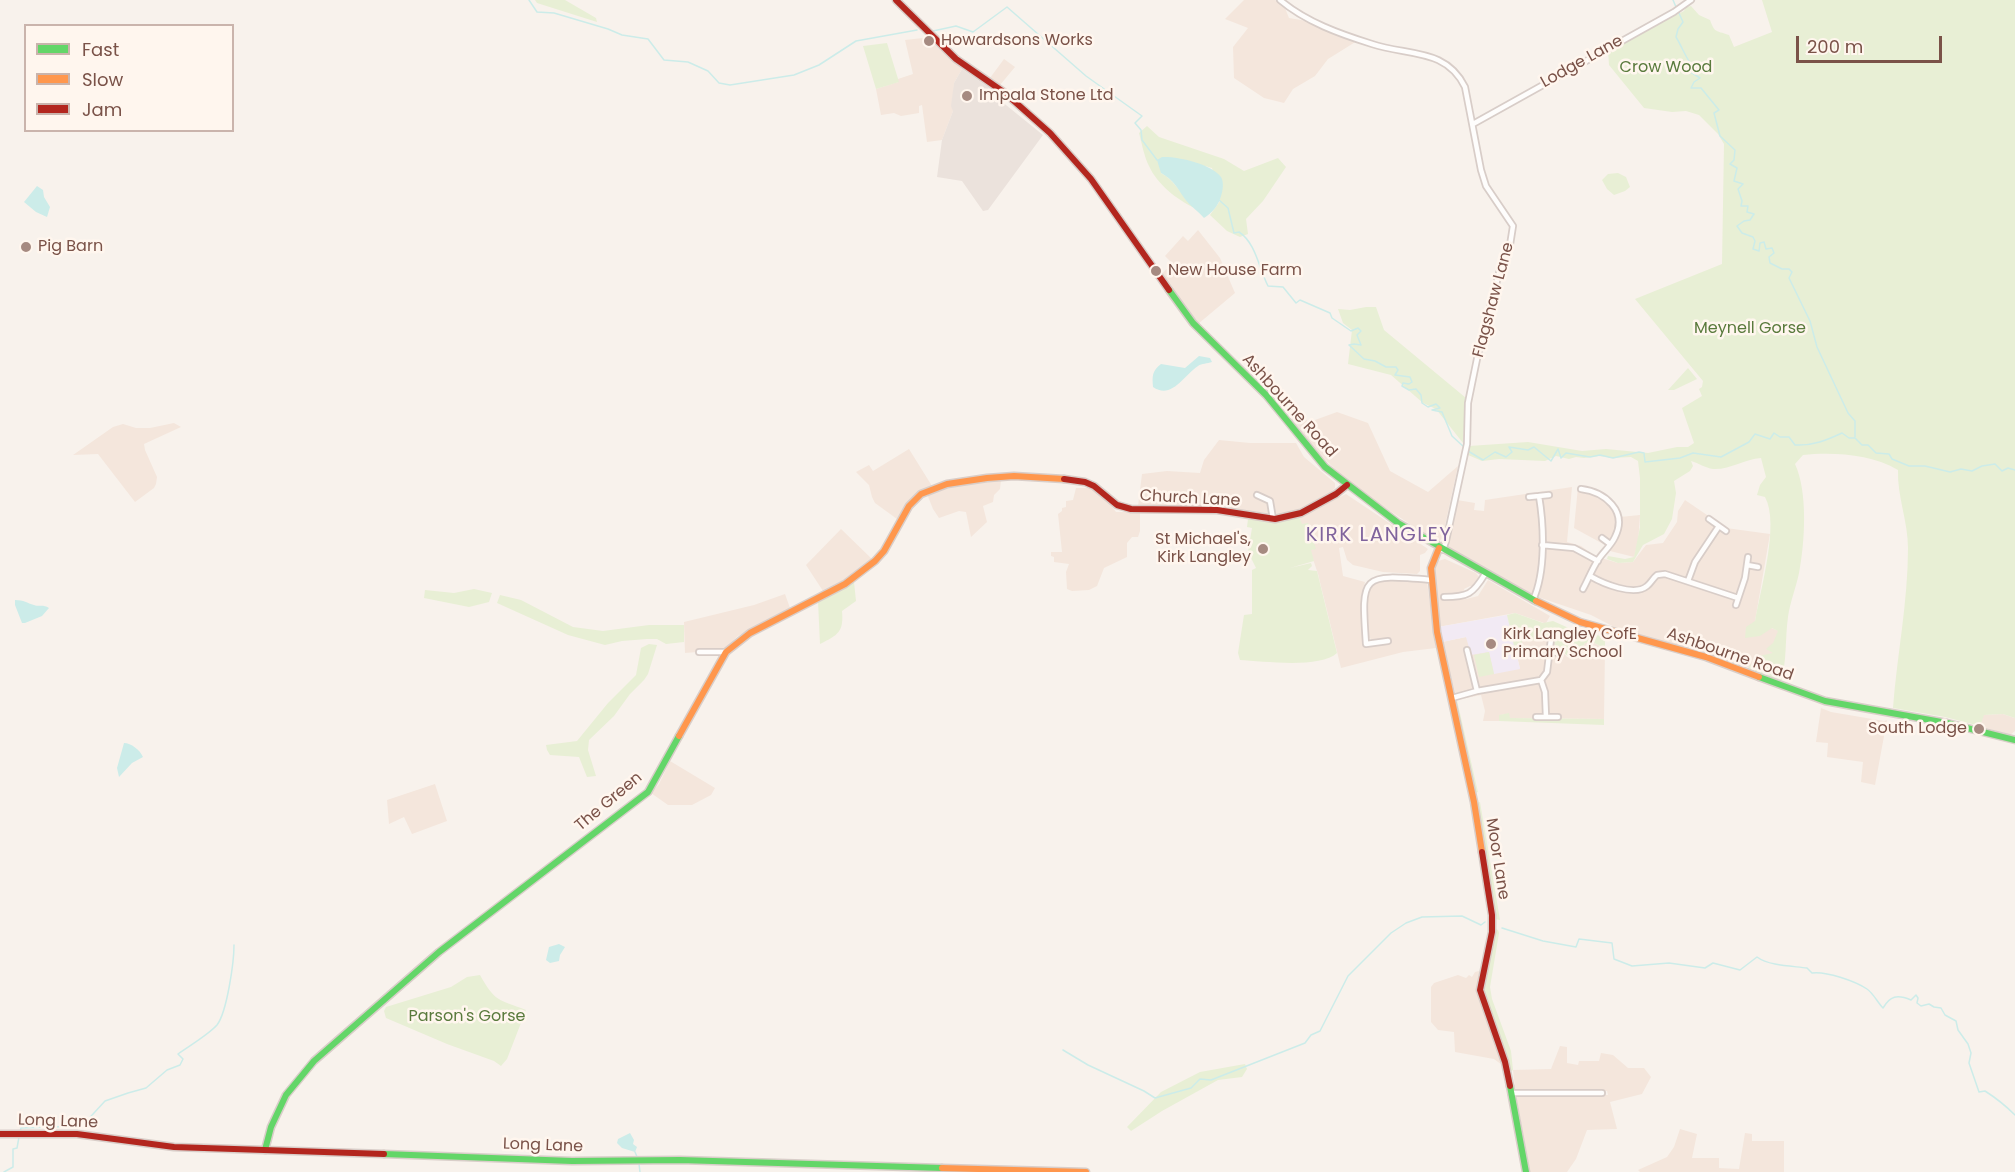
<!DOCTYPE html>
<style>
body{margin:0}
#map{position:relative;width:2015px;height:1172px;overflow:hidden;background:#f8f2ec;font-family:Poppins,sans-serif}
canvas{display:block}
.legend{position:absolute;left:24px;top:24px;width:210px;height:108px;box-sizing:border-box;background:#fff6ee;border:2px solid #cab4ac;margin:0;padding:8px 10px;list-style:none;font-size:18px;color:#7a5248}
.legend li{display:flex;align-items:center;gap:12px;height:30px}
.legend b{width:30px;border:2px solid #cab4ac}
.scale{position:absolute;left:1796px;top:36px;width:146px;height:27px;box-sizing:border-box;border:3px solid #7a5248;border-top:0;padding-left:8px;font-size:18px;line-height:21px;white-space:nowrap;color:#7a5248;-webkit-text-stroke:4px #fff6ee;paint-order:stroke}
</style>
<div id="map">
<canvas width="2015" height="1172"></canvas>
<ul class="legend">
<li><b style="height:8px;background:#63d668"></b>Fast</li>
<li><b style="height:8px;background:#ff974d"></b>Slow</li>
<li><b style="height:8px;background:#b3261e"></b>Jam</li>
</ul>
<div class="scale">200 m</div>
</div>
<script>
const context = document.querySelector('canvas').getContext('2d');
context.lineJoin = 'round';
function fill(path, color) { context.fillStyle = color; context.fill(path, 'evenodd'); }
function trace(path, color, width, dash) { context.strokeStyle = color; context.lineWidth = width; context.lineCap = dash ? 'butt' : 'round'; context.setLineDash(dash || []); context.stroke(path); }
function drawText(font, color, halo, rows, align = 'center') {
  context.font = font + ' Poppins,sans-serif'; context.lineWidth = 5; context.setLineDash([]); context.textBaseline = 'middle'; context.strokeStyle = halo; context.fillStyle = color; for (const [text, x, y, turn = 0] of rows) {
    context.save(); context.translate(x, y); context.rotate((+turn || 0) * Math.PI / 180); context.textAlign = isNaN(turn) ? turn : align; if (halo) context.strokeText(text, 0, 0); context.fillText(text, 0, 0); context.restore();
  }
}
fill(new Path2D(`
 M1244 0H1275L1285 8 1289 18 1307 21 1345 36 1349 40 1357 41 1328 59 1315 76 1293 89 1284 103 1264 98 1234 78 1233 47 1248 28 1225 19Z
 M923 38 928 39 962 69 954 83 953 111 942 140 927 142 922 105 919 106V113L901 116 894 113 881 115 876 89 898 82V79L913 74 905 40Z
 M1004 59 1015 67 1000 85 990 78Z
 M1198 230 1220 258 1235 293 1198 324 1161 275 1172 263 1165 256 1183 236 1188 241Z
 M1337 412 1368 423 1390 471 1428 492 1458 466 1442 539 1437 542 1378 503 1342 476 1308 443 1291 419 1301 415 1311 424 1315 420Z
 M174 423 181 427 144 444 145 450 157 477 156 484 154 488 135 502 98 454 73 455 113 427 123 424 136 428H150Z
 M1219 440 1250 443H1296L1304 457 1335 483V488L1328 495 1287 515 1210 507 1138 506 1142 474 1167 471 1200 473 1204 460Z
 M909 449 932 486 926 488 909 501 897 519 875 503 872 497 869 485 856 472 869 465 873 471Z
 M1001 480 1000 489 994 495 993 502 983 506 987 522 971 537 966 512 959 511 939 518 933 509 927 494 947 488Z
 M1087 486 1102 494 1116 512H1140V531L1138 537H1132L1127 543V557L1104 568 1097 586 1089 590 1072 591 1067 589 1066 572 1069 564 1054 562V557L1051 556V552H1062L1058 514 1062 511V508L1066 507V501L1073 500 1076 488H1087Z
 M1585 486 1603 492 1609 497 1616 507 1620 517 1640 515 1638 544 1634 557 1610 551 1605 545 1574 528 1578 487Z
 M1572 487 1567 542 1581 546 1595 556 1618 563 1633 562 1646 545 1663 543 1677 522 1678 511 1685 500 1726 528 1770 534 1755 621 1786 634 1782 680 1706 652 1622 631 1591 615 1538 597 1448 547 1457 500 1475 503 1474 510 1484 511 1485 500Z
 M1346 494 1428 549 1425 553 1420 555V571L1417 574 1383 572 1353 565 1347 560 1343 547 1339 548 1343 576 1365 582 1361 597 1365 647 1374 646V640L1369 638 1367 595 1369 588 1376 581 1383 579 1427 582 1436 648 1403 652 1341 668 1318 574 1299 517Z
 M841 529 872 559 844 580 823 591 806 565Z
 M1445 559 1476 573 1479 577 1473 587 1470 586 1464 589 1466 599 1478 596 1488 580 1550 616 1546 623H1544L1515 613 1438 627 1435 566 1438 561Z
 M785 594 790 608 738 636 723 650 685 653 684 622 754 605Z
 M1466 637 1520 669 1515 646 1522 644V641L1554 639 1567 657 1576 658 1585 643 1592 642 1605 648 1604 719 1509 718V714L1500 715 1499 721H1483L1485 711 1481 695 1457 700 1445 653H1444L1442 642Z
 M1821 708 1831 712 1884 721 1887 720 1875 785 1861 782 1863 762 1827 757 1828 743 1816 742Z
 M2003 714 2015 718V731L2010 735 1980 726 1983 715Z
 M670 761 715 788 711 795 692 805H668L651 793 659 784Z
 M435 784 447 821 412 834 404 817 389 824 387 800Z
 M1479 971 1478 995 1502 1065 1494 1059 1455 1052 1454 1032 1438 1030 1431 1022V987L1434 983 1458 975 1466 978 1469 975 1472 977 1475 972Z
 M1560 1046 1567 1047V1063L1578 1065 1579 1061H1599L1601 1053 1613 1055 1628 1068H1644L1651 1077 1642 1094 1610 1102 1617 1129 1587 1130 1576 1159 1567 1172H1530L1516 1095H1608L1607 1091 1515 1089 1513 1070 1551 1069Z
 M1680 1129 1697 1134 1692 1158H1719V1168L1739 1169 1745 1133 1752 1134V1141H1784V1172H1640L1638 1170 1667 1157 1674 1147Z`), '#f4e6dc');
fill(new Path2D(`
 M962 69 997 93 1001 101 1043 135 988 210 983 211 962 181 937 177 942 140 953 111 951 106 954 83Z`), '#ebe2dc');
fill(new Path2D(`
 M1507 615 1520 669 1494 674 1489 652 1471 655 1466 637 1442 642 1438 627Z`), '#f2eaf4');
fill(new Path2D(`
 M535 0H565L596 18 597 22 537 3Z
 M1762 0H2015V718L2003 714 1984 715 1980 726 1945 717 1893 708C1897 655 1908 602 1908 548 1908 521 1897 496 1898 470 1871 454 1833 452 1803 455L1795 464C1808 492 1805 542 1799 573 1796 588 1790 602 1788 617 1785 638 1787 662 1781 681L1748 668 1759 656 1773 653 1766 649 1773 643 1778 631 1772 628 1760 636 1745 638 1746 627 1755 621C1760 591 1780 524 1765 497L1757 495 1760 485 1766 477 1761 458C1744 459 1730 470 1713 469 1705 468 1699 463 1691 461L1693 466 1690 471 1674 481 1676 493 1672 519 1664 534 1643 545 1633 562 1618 563 1607 559 1608 556 1625 559 1634 557 1640 527V478L1638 461 1631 457 1612 458 1599 456 1584 458 1576 457 1569 459 1556 456 1545 461 1499 459 1482 461 1468 455 1469 446 1528 442 1582 451 1606 449 1648 453 1677 447H1688L1694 443 1682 408 1702 396 1699 389 1702 387 1703 381 1635 299 1722 264 1724 144 1718 134 1699 115 1686 111 1672 112 1644 108 1609 65 1608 50 1684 11 1686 7 1691 6 1699 15 1710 20C1715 33 1715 30 1729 35L1734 47 1772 32Z
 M887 43 899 82 876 89 863 46Z
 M1147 126 1159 137 1224 159 1244 171 1278 158 1286 167 1263 201 1246 219 1248 234 1240 237 1227 231 1210 215 1220 201 1212 168 1183 160 1161 173C1176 181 1182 197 1195 208 1177 200 1157 184 1149 166 1144 156 1142 144 1139 133Z
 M1618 173 1626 177 1630 187 1625 191 1614 195 1607 189 1602 180 1608 174Z
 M1366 307H1376L1384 330 1466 398 1463 443 1436 409 1423 403 1391 375 1348 364 1352 330 1343 323 1338 309 1350 310Z
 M1688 368 1697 379 1674 390H1668Z
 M1299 517 1302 524 1308 523 1316 549 1311 550 1314 561 1290 568 1311 563 1312 566 1308 570 1317 571 1337 653C1320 669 1262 661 1240 660L1238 653 1244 615 1252 614V570L1256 568 1248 552 1252 528 1247 527 1248 519 1277 522Z
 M854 582 856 601 842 611C844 632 838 635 820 644L818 601Z
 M474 589 492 593 489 602 469 607 424 598 425 590 454 593Z
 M500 595 521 600 573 627 603 631 649 625H684V642L666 644 657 639H647L622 641 605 645 568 635 497 603Z
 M1515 613 1543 623 1553 621 1571 629 1605 637V648L1592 642 1585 643 1576 658 1573 660 1555 646 1554 639 1522 641V644L1514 646 1507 615Z
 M649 644 657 645 648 674 644 680 630 694 614 716 589 740 588 750 596 776 587 777 579 757 550 755 547 750 546 745 577 741 608 703 636 675 641 648Z
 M1489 652 1494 674 1479 677 1474 655Z
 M1457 700 1478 792 1475 793 1455 707Z
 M1509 713 1510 718 1604 719V725L1499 721V715Z
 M1480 802 1500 920 1494 919 1477 803Z
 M1494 928 1498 930 1499 933 1490 987 1492 999 1511 1051 1513 1070 1509 1073 1484 994 1483 984Z
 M480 975C495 1002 498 999 526 1010L507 1059 501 1066 494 1061 447 1044 386 1018 384 1011 386 1007 451 987 467 977Z
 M1245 1064 1247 1069 1242 1077 1218 1080 1162 1111 1131 1131 1127 1127 1161 1092 1200 1072Z`), '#e8efd5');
fill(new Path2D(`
 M1162 157C1177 156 1212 164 1221 177 1224 182 1223 190 1221 196 1219 205 1212 213 1204 218 1198 211 1190 206 1185 199 1177 188 1174 180 1161 173L1157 160Z
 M37 186 43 190 44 197 50 207 47 217 36 212 24 202Z
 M1199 356 1210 358 1212 362C1207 364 1202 363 1198 366 1184 375 1172 400 1153 387 1152 376 1152 371 1161 364L1185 368Z
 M15 600C24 600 27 603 34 605 40 607 43 604 49 608L42 616 25 623H22L15 605Z
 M124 743C131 743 140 750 143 757L132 763 119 777 117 768Z
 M559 944 565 947 560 955 559 961 550 963 546 960 549 947Z
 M630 1133 634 1140 633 1144 637 1147 635 1152 622 1148 617 1143 618 1139Z`), '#ccece9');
trace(new Path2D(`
 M529 0 537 12 554 13 608 29 622 35 648 39 664 60 688 62 708 71 719 83 730 85 794 75 819 65 856 41 917 30
 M1673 0 1676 7
 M1678 11 1683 22 1678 29 1676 37C1682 47 1685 56 1691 64L1689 71 1700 78 1694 82 1691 88H1701L1719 110 1714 113 1720 136 1735 150 1734 160 1730 164 1737 168 1734 181 1743 184 1738 189 1742 201 1741 206H1748L1747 212 1754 214 1750 220 1744 221 1737 226 1742 233 1753 237 1755 241 1753 249 1759 251 1760 243 1764 242 1766 249 1772 248 1774 253 1769 257 1770 263 1782 269H1789L1792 272 1789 278 1810 321 1817 347 1848 413 1855 421V437
 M933 31 956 26 973 32 1007 7 1086 76 1142 116 1135 123 1141 130 1142 140 1157 160
 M1219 200 1228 208 1234 233 1239 232C1256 243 1259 269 1268 286L1283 287 1296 303 1300 300 1330 313 1332 318 1351 331 1358 328 1361 331 1357 335 1361 345 1354 344 1349 345 1364 359 1375 361 1386 367H1396L1398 370 1395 375 1410 377 1412 382 1409 384 1403 383 1402 386 1409 390 1416 389 1421 395 1422 403 1428 407 1436 404 1440 408 1432 410 1442 412 1452 436 1465 448
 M1468 451 1483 460 1495 452 1506 457 1512 452 1509 447 1528 450 1534 447 1551 461 1558 449 1561 458 1566 453 1590 457 1600 455 1613 458 1639 452 1644 453 1645 462 1680 458 1693 453 1721 457 1749 442 1755 434 1770 439 1774 433 1780 437H1789L1795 445C1813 446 1827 440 1842 433L1849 438H1855L1862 445H1868L1876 453 1889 454 1892 459 1909 466H1925L1950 472 1961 469 1972 471 1982 466 1995 464 2002 471 2008 468 2015 470
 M1502 928 1543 941 1576 947 1579 939 1612 943 1614 959 1632 966 1669 963 1705 968 1713 963 1740 970 1757 957C1769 966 1792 966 1807 968L1812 973C1826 971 1855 981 1867 989 1873 993 1878 1003 1883 1008 1890 996 1897 994 1911 1000L1916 995 1918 998 1917 1003 1921 1006 1929 1004 1934 1007 1941 1008 1945 1015 1956 1021 1958 1030 1968 1044 1971 1053 1969 1063 1979 1092 1985 1091C1996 1098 2005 1105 2015 1115
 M1063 1050 1088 1065 1144 1091 1155 1098 1191 1088 1200 1079 1211 1080 1305 1043 1311 1035 1320 1031 1348 976 1391 933 1406 923 1422 917 1462 916 1481 925 1485 922
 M20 1132 21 1128 82 1126 105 1101 128 1093 146 1088 167 1070 180 1065 183 1059 178 1054C189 1046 208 1035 217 1025 227 1012 234 962 234 945
 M635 1152 638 1159
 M639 1164 640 1172
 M4 1172 13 1167V1149L17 1148 19 1137`), '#ccece9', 1.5);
const street = new Path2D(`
 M1280 0C1306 22 1340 34 1372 44 1408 56 1446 48 1465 87L1481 170 1486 186 1513 226 1510 245 1499 273 1478 354 1468 403 1467 444 1446 541 1443 550
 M1473 124 1674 12 1691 0
 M1581 489C1605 492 1628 511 1615 537 1611 546 1603 552 1598 560 1592 569 1588 580 1583 589
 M1257 495 1270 501 1273 519
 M1529 497 1549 495
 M1709 519 1726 531
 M1602 538 1610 544
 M1542 545 1574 548 1598 561
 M1747 565 1758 567
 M1590 576C1602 583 1634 597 1647 586 1651 583 1653 578 1657 575L1665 574 1738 598
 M1688 581 1695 562 1719 526
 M1444 597C1468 597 1473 594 1485 574
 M1533 600C1546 572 1544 526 1539 496
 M1736 605 1745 578 1748 557
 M1388 641 1366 644C1361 574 1361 574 1431 580
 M699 652H726
 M1550 652 1560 653
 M1541 680 1545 692 1546 717
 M1477 691 1541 680 1547 672 1551 639
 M1452 698 1477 691 1467 650
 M1536 717H1558
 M1511 1093H1602`);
const fast = new Path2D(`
 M1169 290 1193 323 1266 395 1325 467 1398 523 1536 601
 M1759 677 1825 701 1947 723 2015 740
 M1510 1086 1526 1172
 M265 1150 271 1127 286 1095 314 1061 439 952 648 792 679 736
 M384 1154 572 1161 680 1160 942 1168`);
const slow = new Path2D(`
 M1439 548 1431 568 1437 632 1474 802 1482 852
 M1536 601 1580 622 1706 657 1759 677
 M679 736 726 652 750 633 845 584 875 561 884 551 909 506 921 494 947 484 987 478 1014 476 1064 479
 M942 1168 1086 1172`);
const jam = new Path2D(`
 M896 0 956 59 1005 93 1050 133 1091 179 1169 290
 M1064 479 1085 482 1094 486 1117 505 1131 509 1217 510 1275 519 1301 513 1336 494 1347 485
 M1482 852 1492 915V932L1480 990 1505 1062 1510 1086
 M0 1134H77L174 1147 384 1154`);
trace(street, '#d8cdc8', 8);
trace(fast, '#d9cec9', 9);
trace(slow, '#d9cec9', 9);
trace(jam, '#d9cec9', 9);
trace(street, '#fefdfc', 4.5);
trace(fast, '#63d668', 6);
trace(slow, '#ff974d', 6);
trace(jam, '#b3261e', 6);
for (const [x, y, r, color] of [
 [929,41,6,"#a68a81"],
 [967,96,6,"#a68a81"],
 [26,247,6,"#a68a81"],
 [1156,271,6,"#a68a81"],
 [1263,549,6,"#a68a81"],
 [1491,644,6,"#a68a81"],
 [1979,729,6,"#a68a81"]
]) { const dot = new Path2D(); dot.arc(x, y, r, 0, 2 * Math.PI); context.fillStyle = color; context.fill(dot); trace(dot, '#fff6ee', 2); }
drawText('16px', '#7a5248', '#fff6ee', [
 ["Howardsons Works",941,41],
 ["Impala Stone Ltd",979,96],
 ["Pig Barn",38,247],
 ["New House Farm",1168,271],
 ["St Michael's,",1251,540,"right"],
 ["Kirk Langley",1251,558,"right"],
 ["Kirk Langley CofE",1503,635],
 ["Primary School",1503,653],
 ["South Lodge",1967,729,"right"]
], 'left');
drawText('16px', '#7a5248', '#fff6ee', [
 ["Lodge Lane",1582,62,-29],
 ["Flagshaw Lane",1494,300,-75],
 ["Ashbourne Road",1289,406,48],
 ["Church Lane",1190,499,3],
 ["Ashbourne Road",1730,655,19],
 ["The Green",609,802,-40],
 ["Moor Lane",1497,859,81],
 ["Long Lane",58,1122,2],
 ["Long Lane",543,1146,2]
]);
drawText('16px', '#597a3c', '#fff6ee', [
 ["Crow Wood",1666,68],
 ["Meynell Gorse",1750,329],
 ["Parson's Gorse",467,1017]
]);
context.letterSpacing = '1.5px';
drawText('20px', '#80649d', '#fff6ee', [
 ["KIRK LANGLEY",1379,536]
]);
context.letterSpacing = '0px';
</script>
